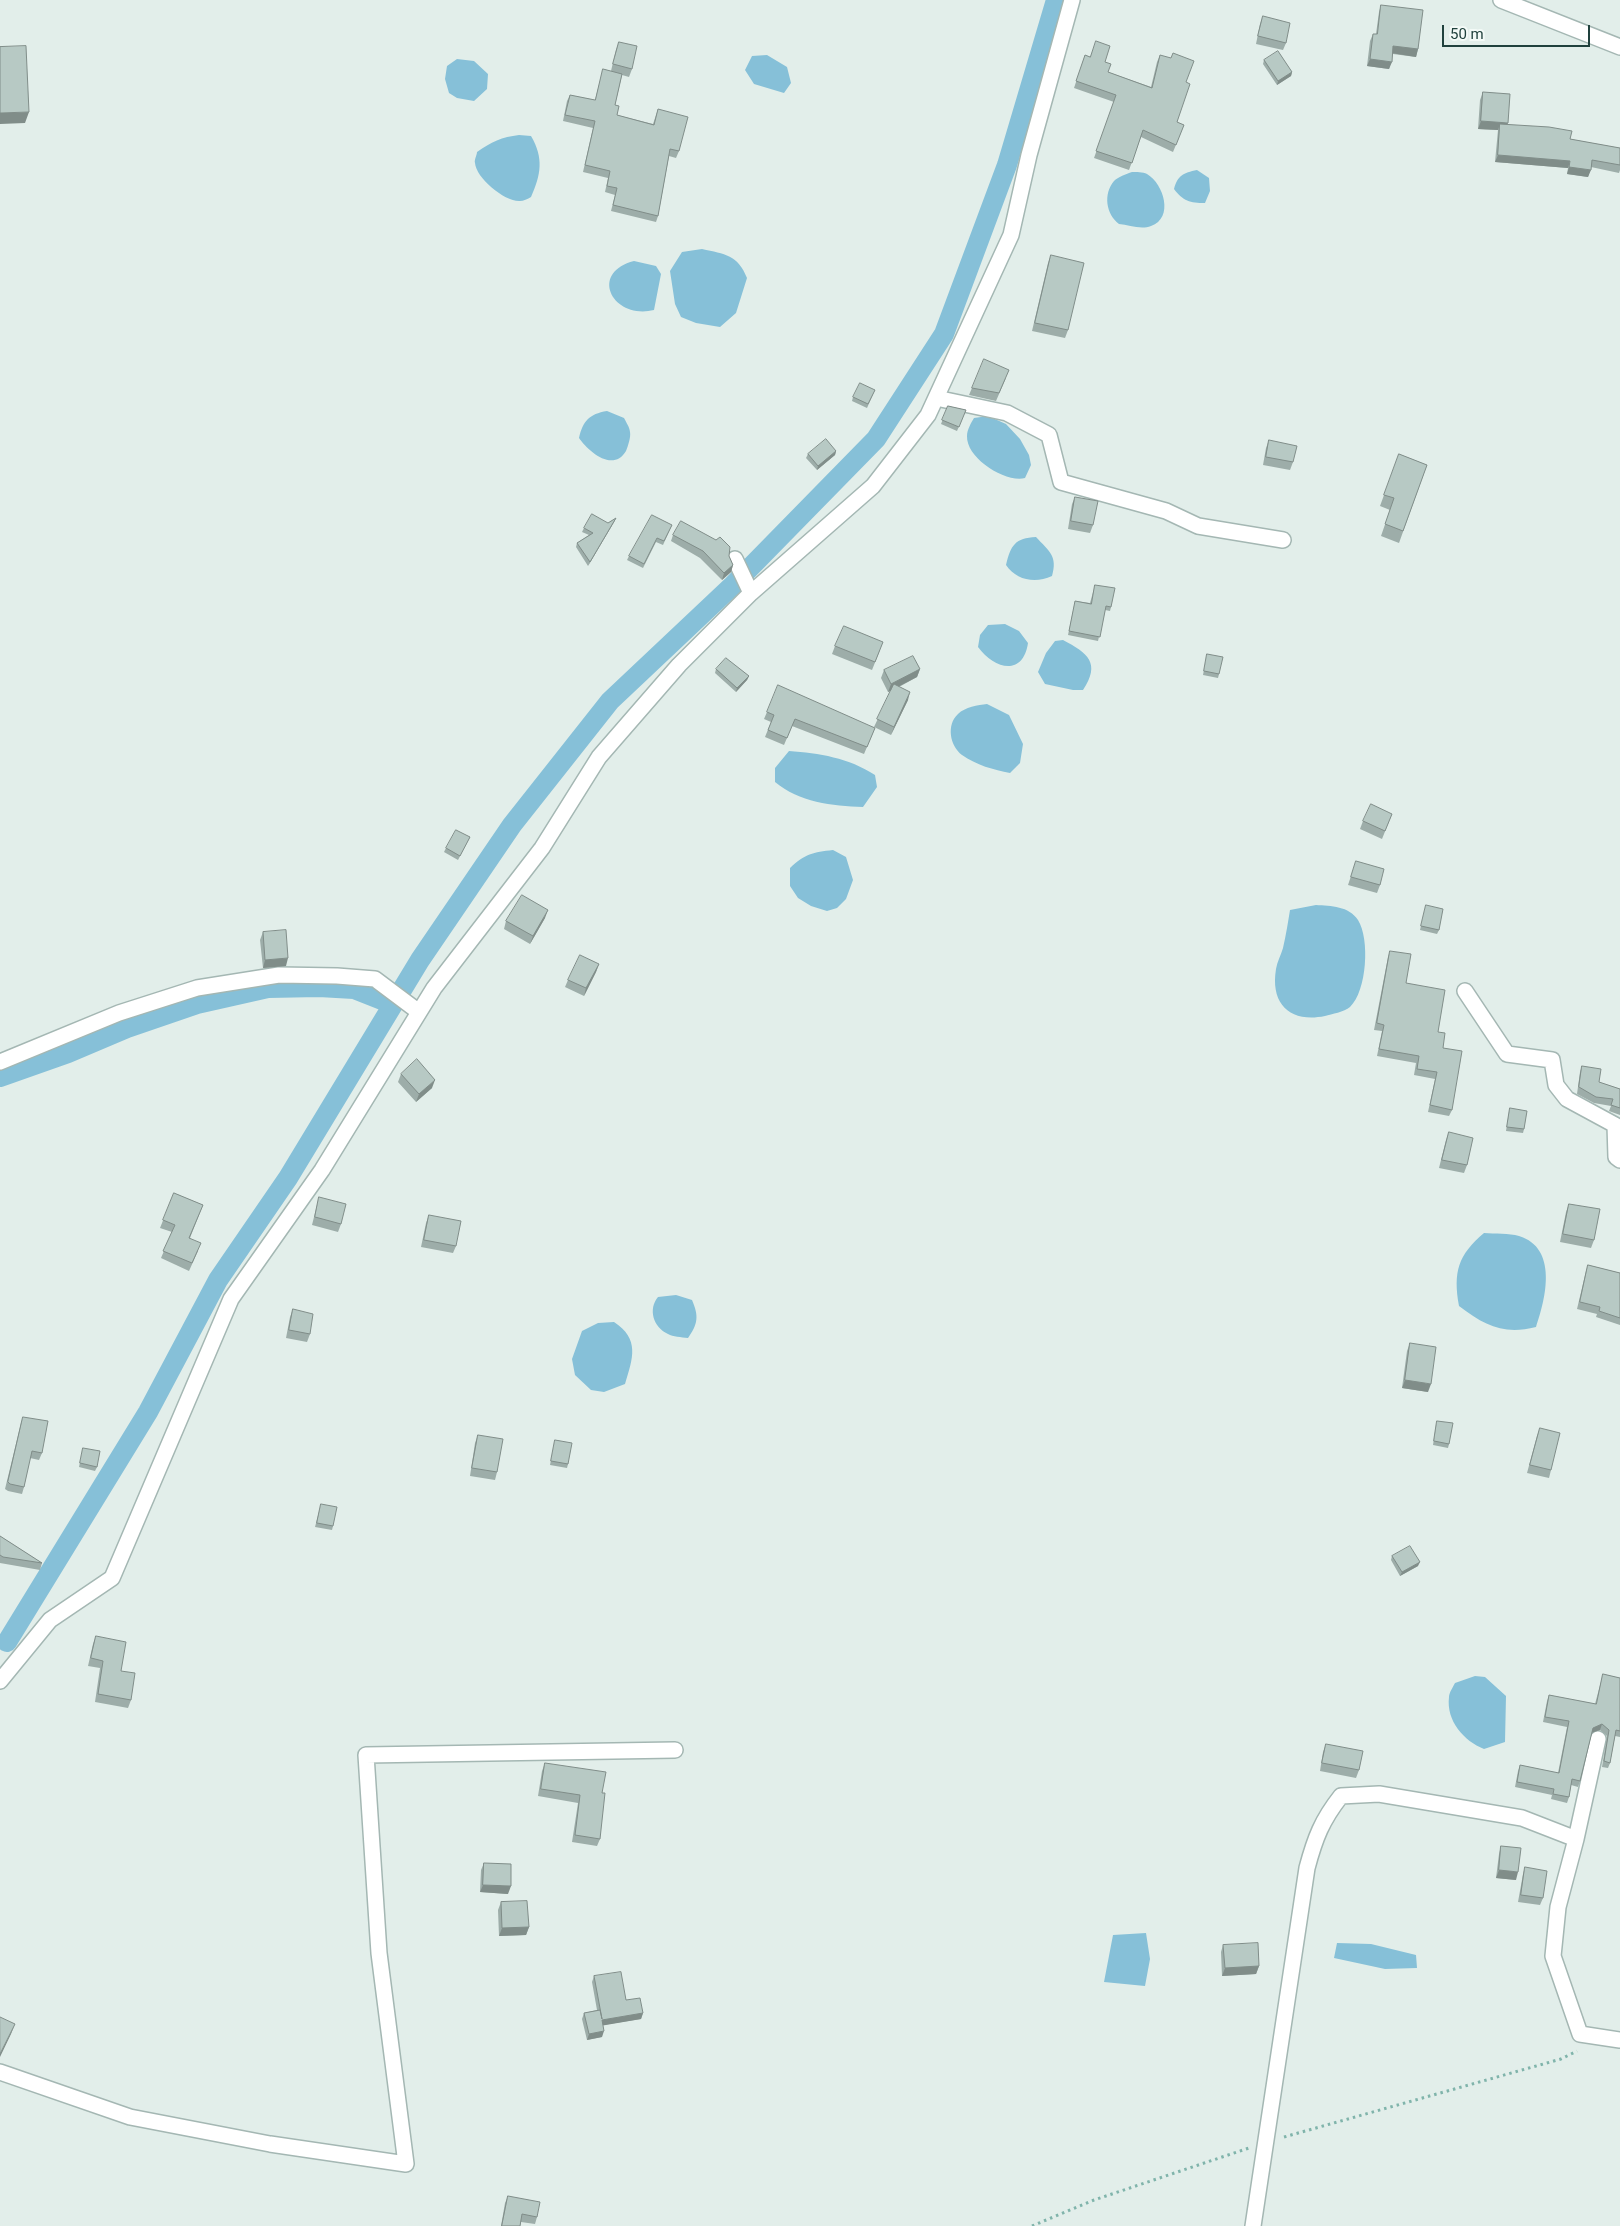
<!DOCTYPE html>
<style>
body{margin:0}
#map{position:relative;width:1620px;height:2226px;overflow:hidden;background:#e2eeea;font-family:Roboto,sans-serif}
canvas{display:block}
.scale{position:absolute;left:1442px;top:25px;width:148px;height:22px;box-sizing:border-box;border:2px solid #20413d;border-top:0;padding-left:6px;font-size:15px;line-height:18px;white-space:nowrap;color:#20413d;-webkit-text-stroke:4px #f3faf7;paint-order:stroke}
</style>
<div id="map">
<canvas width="1620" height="2226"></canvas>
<div class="scale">50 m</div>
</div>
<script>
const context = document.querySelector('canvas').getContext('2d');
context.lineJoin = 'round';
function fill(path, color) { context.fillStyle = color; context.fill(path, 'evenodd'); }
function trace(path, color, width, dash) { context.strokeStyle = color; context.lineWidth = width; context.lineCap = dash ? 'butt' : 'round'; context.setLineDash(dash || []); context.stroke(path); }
fill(new Path2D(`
 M767 55 787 67 791 83 784 93 754 84 745 70 752 56Z
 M457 59 474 61 488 74 487 89 474 101 457 98 449 93 445 79 447 66Z
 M519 135 531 136C544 158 541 175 531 197 528 199 523 201 520 201 505 202 476 178 475 163 474 160 477 155 477 152 491 142 502 137 519 135Z
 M1197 170 1209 178 1210 191 1205 203C1190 203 1183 201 1174 189 1178 175 1183 173 1197 170Z
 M1132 172C1136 172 1143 172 1147 174 1164 184 1174 218 1151 226 1141 230 1129 225 1119 224 1106 214 1103 194 1114 181 1118 177 1126 174 1132 172Z
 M702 249C725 254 738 255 747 278L736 313 720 327 696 323 681 317 675 304 670 271 682 252Z
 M634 261 656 266 661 274 654 310C613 320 588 273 634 261Z
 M607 411 624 418C626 422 630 428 630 432 631 437 628 446 626 451 613 473 588 451 579 438 583 421 589 414 607 411Z
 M988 416 1006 424 1020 439 1029 455 1031 465 1025 478C1005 483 966 458 967 436 967 430 971 423 974 418Z
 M1036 537C1049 551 1058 556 1052 576 1035 584 1016 580 1006 565 1011 545 1015 538 1036 537Z
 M1005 624 1019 631 1028 643C1023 677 994 669 978 647L980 635 988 625Z
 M1063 640C1088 653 1101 663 1083 690H1073L1045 684 1038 672 1046 653 1055 641Z
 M987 704 1009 715 1023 744 1020 763 1010 773C994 770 976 765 962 755 950 746 946 725 958 714 965 707 978 705 987 704Z
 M789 751C819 753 849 758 875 775L877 787 863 807C832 806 799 802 775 782V768Z
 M833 850 846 857 853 880 846 899 837 908 827 911 811 906 798 898 790 886V868C805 854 813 852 833 850Z
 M1316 905C1331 906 1349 906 1358 920 1370 939 1367 991 1350 1007 1344 1012 1332 1014 1325 1016 1291 1023 1270 1005 1276 969 1277 962 1281 955 1283 948 1286 935 1288 922 1290 910Z
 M1484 1233C1495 1234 1509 1233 1519 1236 1558 1248 1546 1298 1536 1327 1504 1335 1485 1326 1459 1306 1453 1272 1458 1255 1484 1233Z
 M676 1295 692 1300C699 1316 698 1324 688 1338 681 1337 673 1337 668 1334 653 1327 648 1309 658 1297Z
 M614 1322C640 1339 633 1358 625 1384L604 1392 591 1390 575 1375 572 1359 582 1331 598 1323Z
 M1475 1676 1485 1677 1506 1696 1505 1742 1484 1749C1464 1741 1446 1721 1449 1697 1449 1693 1453 1687 1455 1683Z
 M1146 1933 1150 1959 1145 1986 1104 1982 1113 1935Z
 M1337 1943 1371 1944 1416 1955 1417 1968 1385 1969 1334 1958Z`), '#86c0d8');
trace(new Path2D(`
 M0 1077 68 1053 127 1028 197 1004 268 988 319 987 354 989 392 1004
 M7 1642 148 1412 218 1280 288 1178 420 960 512 825 610 701 733 585 876 439 944 334 1007 165 1056 0`), '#86c0d8', 20);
const street = new Path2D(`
 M1501 0 1620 47
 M936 398 1007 413 1049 435 1061 482 1166 511 1198 526 1283 540
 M735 559 751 593
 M1465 991 1507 1054 1552 1060 1556 1085 1567 1099 1615 1125 1616 1157 1620 1160
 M0 1062 119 1013 197 988 279 975 337 976 375 979 419 1012
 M0 1681 50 1620 112 1578 231 1299 322 1170 434 988 542 848 599 757 679 665 751 593 873 486 928 415 1011 235 1029 155 1072 0
 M1576 1839 1598 1739
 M0 2072 130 2117 270 2144 406 2164 379 1953 366 1755 675 1750
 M1253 2226 1307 1868C1315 1838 1322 1820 1341 1796L1379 1794 1522 1818 1576 1839 1558 1907 1553 1956 1580 2034 1620 2040`);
trace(street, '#a4b7b3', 18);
trace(new Path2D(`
 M1284 2137 1561 2059 1577 2051
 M1032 2226 1094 2200 1249 2148`), '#80b4ab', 3, [2.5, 4]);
trace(street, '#fff', 15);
fill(new Path2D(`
 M1381 5 1418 49 1416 57 1393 54 1389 69 1367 66 1370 41 1373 34H1376L1379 12Z
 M1263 16 1286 43 1283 50 1256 44 1260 24Z
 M619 42 632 69 629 77 622 75 615 105 617 115 653 124 658 109 679 151 676 158 669 156 658 216 656 222 611 211 615 195 605 192 608 178 583 172 593 128 563 121 567 101 570 95 595 100 603 69 611 71 616 50Z
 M1085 55 1105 62 1108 72 1151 87 1157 62 1160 55 1186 82 1177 122 1184 125 1173 152 1141 137 1129 170 1094 158 1114 102 1074 88Z
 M1264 60 1292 72 1291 76 1277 85 1263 64Z
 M1483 92 1507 125 1570 139 1620 148V170L1619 173 1591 167 1588 177 1567 174 1568 168 1495 162 1498 130 1478 129 1480 100Z
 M1051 255 1068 330 1065 338 1032 331 1048 263Z
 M1006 378 996 401 969 395 972 388Z
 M875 390 867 408 852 401 853 397Z
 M948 406 966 410 957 431 941 424Z
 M1269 440 1293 462 1290 470 1263 465 1266 448Z
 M836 451 835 455 817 470 806 458 808 454Z
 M1399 454 1427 465 1399 543 1381 536 1390 510 1380 506Z
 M1075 497 1093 525 1090 533 1068 529 1072 504Z
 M616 518 614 522 588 566 576 547 577 543 589 535 582 532 584 528 608 523Z
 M672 525 663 545 656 542 643 568 627 560 629 556Z
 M673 535 716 540 729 556 733 565 731 572 722 580 700 558 671 541Z
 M1095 585 1111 607 1110 611 1105 610 1098 641 1068 635 1075 601 1090 603Z
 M835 646 880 650 872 670 832 654Z
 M1207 654 1219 674 1218 678 1203 675Z
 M716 669 749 676 747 680 736 692 715 673Z
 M920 669 917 677 899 687 908 700 891 735 874 727 891 691 888 692 881 678 884 670Z
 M767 712 875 728 864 754 792 726 784 745 765 737 771 722 764 719Z
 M1392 814 1382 839 1360 829 1363 821Z
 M470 837 458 860 444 852 446 848Z
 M1356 861 1380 885 1377 893 1348 885Z
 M1426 905 1439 930 1437 934 1420 930Z
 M545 918 530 944 504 929 506 921Z
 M263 932 286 966 263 968 260 940Z
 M1390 951 1406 983 1438 1032 1443 1048 1452 1110 1449 1116 1428 1112 1435 1079 1414 1075 1416 1063 1377 1056 1382 1031 1374 1030 1388 957Z
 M599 964 596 972 584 996 565 987 568 980Z
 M1582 1066 1599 1082 1620 1089V1115L1609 1111 1611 1106 1594 1103 1577 1094 1580 1072Z
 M401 1074 432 1088 416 1102 398 1082Z
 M1510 1108 1524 1129 1523 1133 1506 1131 1509 1112Z
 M1449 1132 1467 1165 1464 1173 1439 1168 1446 1140Z
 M174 1193 203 1205 190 1238 198 1251 189 1271 161 1258 172 1232 160 1228Z
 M319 1197 341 1224 338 1232 312 1225Z
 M1569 1204 1594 1240 1591 1248 1560 1242 1566 1212Z
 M429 1215 456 1246 453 1253 421 1247 426 1223Z
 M1588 1265 1620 1273V1325L1596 1317 1597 1314 1577 1309 1586 1271Z
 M293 1309 310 1334 307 1342 286 1338 290 1317Z
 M1410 1343 1428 1392 1402 1388 1407 1351Z
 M23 1417 42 1453 39 1460 30 1458 24 1487 22 1494 8 1491 5 1489 21 1423Z
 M1437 1421 1449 1444 1448 1448 1433 1445 1436 1425Z
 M1540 1428 1551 1470 1549 1478 1527 1473 1537 1436Z
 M478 1435 497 1472 495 1480 470 1476 475 1443Z
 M555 1440 568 1464 567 1468 550 1465Z
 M83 1448 97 1467 95 1471 79 1467Z
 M321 1504 333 1526 332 1530 315 1527Z
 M0 1536 42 1563 40 1570 0 1563Z
 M1392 1556 1418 1566 1400 1576 1391 1560Z
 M96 1636 131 1700 128 1708 95 1702 100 1668 88 1666 93 1644Z
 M1603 1674 1620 1678V1737L1615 1736 1610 1763 1608 1768 1602 1767 1607 1736 1600 1730 1592 1733 1580 1781 1578 1787 1571 1785 1569 1797 1567 1803 1551 1799 1552 1795 1515 1787 1518 1771 1520 1765 1558 1773 1567 1727 1543 1722 1547 1701 1549 1695 1595 1704Z
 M1326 1744 1359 1770 1356 1778 1320 1771 1323 1752Z
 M545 1763 602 1793 600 1839 597 1846 572 1842 578 1803 538 1796 542 1771Z
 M1501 1846 1516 1880 1496 1878 1499 1854Z
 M484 1863 508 1894 480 1892 481 1870Z
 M1525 1867 1543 1898 1540 1905 1518 1902 1523 1874Z
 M501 1902 529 1927 526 1935 499 1936 498 1910Z
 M1223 1945 1259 1966 1256 1974 1222 1976 1221 1952Z
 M594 1976 643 2013 641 2019 603 2025 602 2037 587 2040 582 2019 584 2013 597 2010 592 1982Z
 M508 2196 537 2217 535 2224 521 2222 520 2226H501L505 2203Z`), '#9dada9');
fill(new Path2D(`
 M1393 46 1418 49 1416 57 1391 53Z
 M1370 59 1392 62 1389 69 1367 66Z
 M1292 72 1291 76 1277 85 1278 81Z
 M29 112 25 123 0 124V113Z
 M1481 121 1508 123 1505 130 1500 124 1498 130 1478 129Z
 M1498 155 1570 161 1568 168 1495 162Z
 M1569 167 1591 170 1588 177 1567 174Z
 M836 451 835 455 817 470 818 466Z
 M616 518 614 522 588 566 590 562Z
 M733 565 731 572 722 580 724 573Z
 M920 669 917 677 888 692 891 684Z
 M749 676 747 680 736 692 737 688Z
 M910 692 908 700 891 735 894 727Z
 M548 910 545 918 530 944 533 936Z
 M288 958 286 966 263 968 265 960Z
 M599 964 596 972 584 996 586 988Z
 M435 1080 432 1088 416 1102 419 1094Z
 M1405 1380 1431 1384 1428 1392 1402 1388Z
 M1420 1562 1418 1566 1400 1576 1402 1572Z
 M1602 1724 1600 1730 1591 1733 1593 1728Z
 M1499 1870 1518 1872 1516 1880 1496 1878Z
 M483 1885 511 1886 508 1894 480 1892Z
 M529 1927 526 1935 499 1936 502 1928Z
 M1259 1966 1256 1974 1222 1976 1225 1968Z
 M643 2013 641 2019 600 2026 602 2020Z
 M15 2024 11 2034 0 2057V2054Z
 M604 2031 602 2037 587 2040 589 2034Z`), '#808d89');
const building = new Path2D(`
 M1381 5 1423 10 1418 49 1393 46 1392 62 1370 59 1373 34H1377Z
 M1263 16 1290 23 1286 43 1258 36Z
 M1096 41 1110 46 1105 62 1111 64 1108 72 1152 88 1160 55 1171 58 1173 53 1194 61 1186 82 1190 84 1177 122 1184 125 1176 145 1143 130 1132 163 1096 151 1116 95 1076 81 1085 55 1090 57Z
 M619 42 637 46 632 69 613 64Z
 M26 46 29 112 0 113V47Z
 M1278 51 1292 72 1278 81 1264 60Z
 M603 69 622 74 615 105 619 106 617 115 654 125 658 109 688 117 679 151 670 149 658 216 613 205 617 188 607 186 610 171 585 165 595 121 565 115 570 95 595 100Z
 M1483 92 1510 94 1508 123 1481 121Z
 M1500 124 1549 127 1572 131 1570 139 1620 148V165L1592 160 1591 170 1569 167 1570 161 1498 155Z
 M1051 255 1084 263 1068 330 1035 323Z
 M984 359 1009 370 999 393 972 388Z
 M860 383 875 390 868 404 853 397Z
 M948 406 966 410 959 427 942 420Z
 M826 439 836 451 818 466 808 454Z
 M1269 440 1297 446 1293 462 1266 457Z
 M1399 454 1427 465 1403 531 1385 524 1394 498 1384 495Z
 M1075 497 1098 501 1093 525 1071 521Z
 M592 514 608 523 616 518 590 562 577 543 593 533 584 528Z
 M652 515 672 525 664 541 657 538 644 564 629 556Z
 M681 521 716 540 720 537 730 547 729 556 733 565 724 573 703 551 673 535Z
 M1095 585 1115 588 1111 607 1106 606 1100 637 1069 631 1075 601 1091 604Z
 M844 626 883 642 875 662 835 646Z
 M1207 654 1223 657 1219 674 1204 671Z
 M913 656 920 669 891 684 884 670Z
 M726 658 749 676 737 688 716 669Z
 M894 684 910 692 894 727 877 719Z
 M778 685 875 728 867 747 795 719 787 738 768 730 774 715 767 712Z
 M1371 804 1392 814 1385 831 1363 821Z
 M456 830 470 837 460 856 446 848Z
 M1356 861 1384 869 1380 885 1351 877Z
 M522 895 548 910 533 936 506 921Z
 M1426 905 1443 909 1439 930 1421 926Z
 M286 930 288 958 265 960 263 932Z
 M1390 951 1411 954 1406 983 1445 990 1438 1032 1445 1033 1443 1048 1462 1051 1452 1110 1430 1105 1437 1072 1417 1069 1419 1056 1379 1049 1384 1025 1377 1023Z
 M580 955 599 964 586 988 568 980Z
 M417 1059 435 1080 419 1094 401 1074Z
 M1582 1066 1601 1069 1599 1082 1620 1089V1108L1611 1105 1613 1099 1596 1097 1579 1087Z
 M1510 1108 1527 1111 1524 1129 1507 1127Z
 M1449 1132 1473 1138 1467 1165 1442 1160Z
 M174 1193 203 1205 189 1238 201 1243 192 1263 163 1251 175 1225 163 1220Z
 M319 1197 346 1204 341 1224 315 1217Z
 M1569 1204 1600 1209 1594 1240 1563 1234Z
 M429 1215 461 1221 456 1246 424 1240Z
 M1588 1265 1620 1273V1318L1599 1311 1600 1307 1580 1302Z
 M293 1309 313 1314 310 1334 289 1330Z
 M1410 1343 1436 1347 1431 1384 1405 1380Z
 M23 1417 48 1421 42 1453 32 1451 24 1487 10 1484 8 1482Z
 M1437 1421 1453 1423 1449 1444 1434 1441Z
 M1540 1428 1560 1433 1551 1470 1530 1465Z
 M478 1435 503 1439 497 1472 472 1468Z
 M555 1440 572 1443 568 1464 551 1461Z
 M83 1448 100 1451 97 1467 80 1463Z
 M321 1504 337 1507 333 1526 317 1523Z
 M0 1536 42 1563 3 1557 0 1555Z
 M1410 1546 1420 1562 1402 1572 1392 1556Z
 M96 1636 126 1642 121 1671 135 1673 131 1700 98 1694 103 1661 91 1658Z
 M1603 1674 1620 1678V1731L1616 1730 1610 1763 1604 1761 1609 1730 1602 1724 1593 1728 1580 1781 1572 1779 1569 1797 1553 1794 1554 1789 1517 1782 1520 1765 1559 1773 1569 1721 1545 1717 1549 1695 1596 1704Z
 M1326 1744 1363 1751 1359 1770 1322 1763Z
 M545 1763 606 1772 602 1793H605L600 1839 575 1835 580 1795 541 1789Z
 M1501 1846 1521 1848 1518 1872 1499 1870Z
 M484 1863 511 1864V1886L483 1885Z
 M1525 1867 1547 1871 1543 1898 1521 1895Z
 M527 1901 529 1927 502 1928 501 1902Z
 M1258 1943 1259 1966 1225 1968 1223 1945Z
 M621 1972 626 2000 640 1998 643 2013 602 2020 604 2031 589 2034 584 2013 600 2010 602 2019 594 1976Z
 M0 2017 15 2024 0 2054Z
 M508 2196 540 2202 537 2217 522 2214 520 2226H502Z`);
fill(building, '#b7c9c4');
trace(building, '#808d89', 1);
</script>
